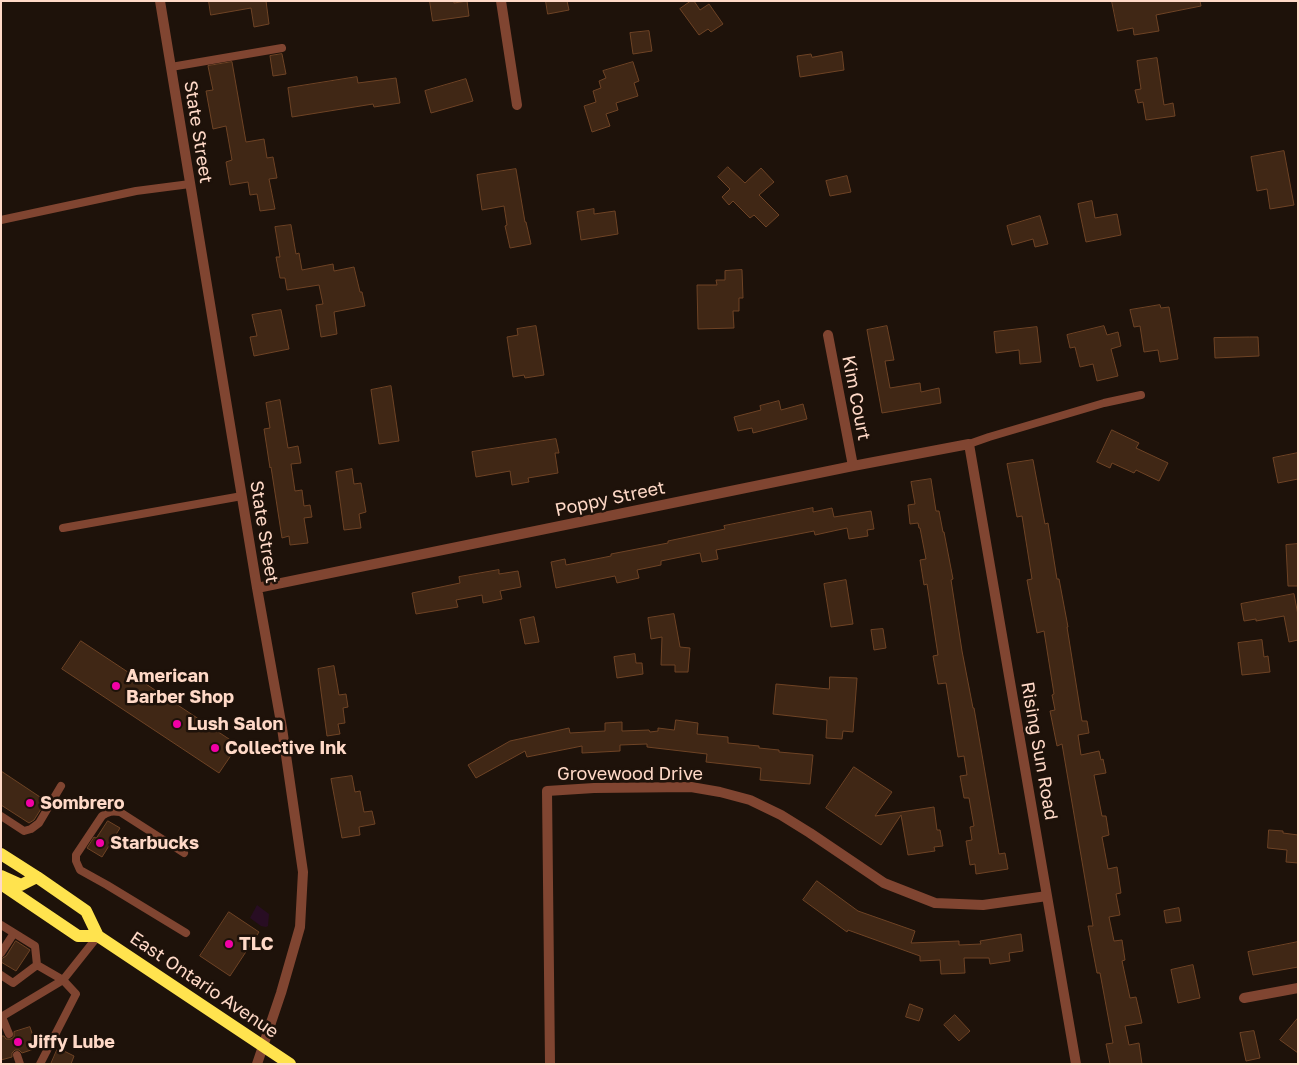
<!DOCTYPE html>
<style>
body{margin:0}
#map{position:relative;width:1299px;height:1065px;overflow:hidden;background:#1e120a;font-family:"Golos Text",sans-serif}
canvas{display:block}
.frame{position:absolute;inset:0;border:2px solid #ffd9c7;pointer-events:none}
</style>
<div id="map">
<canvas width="1299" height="1065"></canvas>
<div class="frame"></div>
</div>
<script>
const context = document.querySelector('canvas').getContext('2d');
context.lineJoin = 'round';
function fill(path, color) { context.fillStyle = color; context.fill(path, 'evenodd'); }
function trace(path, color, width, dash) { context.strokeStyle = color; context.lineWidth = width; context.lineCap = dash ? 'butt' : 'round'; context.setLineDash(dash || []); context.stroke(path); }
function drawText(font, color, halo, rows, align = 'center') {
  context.font = font + ' "Golos Text",sans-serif'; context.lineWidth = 5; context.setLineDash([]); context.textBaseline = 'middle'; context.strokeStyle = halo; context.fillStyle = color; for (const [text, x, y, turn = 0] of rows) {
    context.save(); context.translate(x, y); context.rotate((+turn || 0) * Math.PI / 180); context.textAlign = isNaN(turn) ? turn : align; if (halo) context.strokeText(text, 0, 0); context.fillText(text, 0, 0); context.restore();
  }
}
fill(new Path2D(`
 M257 905 269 914 268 926 266 927 261 926 250 918Z`), '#280d23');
const building = new Path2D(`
 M209 1H266L269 24 254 27 251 8 211 15Z
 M430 1H454V3L467 1 469 16 433 21Z
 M546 1H567L569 10 548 14Z
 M691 1H694L700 10 709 4 723 24 711 32 708 29 699 35 680 9Z
 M1112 1H1200L1201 6 1156 15 1159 31 1134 35 1133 28 1118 31Z
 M649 31 652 51 633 54 630 33Z
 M842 52 844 70 800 77 797 56 811 54 812 57Z
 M282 54 286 74 273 76 270 56Z
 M1157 58 1164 105 1173 103 1175 116 1146 120 1143 102 1138 103 1135 90 1141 89 1137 61Z
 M232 62 246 142 264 139 267 158 273 157 277 178 269 179 275 209 260 211 257 194 250 195 248 182 230 185 226 162 232 160 226 126 213 129 206 91 213 90 208 66Z
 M633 62 639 81 634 83 638 96 616 103 618 110 606 114 610 126 592 132 584 106 596 102 593 91 601 88 599 81 606 78 603 71Z
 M357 77 358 83 396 78 400 103 374 107 373 104 292 117 288 88Z
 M466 79 473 101 431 113 425 91Z
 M1284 151 1294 205 1270 209 1267 189 1257 191 1251 157Z
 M728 167 745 183 761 168 774 182 759 195 779 215 766 227 754 215 750 218 733 201 729 205 722 197 730 189 718 177Z
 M516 169 525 222H526L531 244 510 248 505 226 507 225 504 206 482 210 477 175Z
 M847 176 851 192 830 196 826 181Z
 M1092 201 1095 218 1117 214 1121 235 1086 242 1078 204Z
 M594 209V214L615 211 618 234 581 240 577 212Z
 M1040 216 1048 244 1035 247 1033 239 1012 245 1007 226Z
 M291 225 296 254 299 253 302 270 333 264 334 271 354 267 360 292H362L365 306 334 312 337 334 321 337 316 305 323 304 319 285 287 290 285 278H280L276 257H280L275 227Z
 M742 270 743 298H739V311H733L734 328 698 329 697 285H717L716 280H725V271Z
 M1160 305 1161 308 1169 307 1178 359 1160 362 1158 350 1144 352 1140 326 1134 327 1130 310Z
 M281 310 289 349 254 356 250 337 257 336 252 315Z
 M536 326 544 375 525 378 524 375 513 377 507 337 518 335 517 329Z
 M887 326 894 360 885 361 890 388 920 383 921 392 939 388 941 403 882 413 867 330Z
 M1104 326 1107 335 1118 332 1121 346 1111 349 1118 376 1097 381 1093 364 1080 367 1075 347 1070 348 1067 335Z
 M1037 327 1041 362 1020 364 1019 350 996 353 994 332Z
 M1250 337H1258L1259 356 1215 358 1214 338Z
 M391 386 399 441 379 444 371 390Z
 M280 400 288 448 298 446 301 463 291 464 295 491 302 490 304 506 310 505 312 517 304 518 308 543 290 545 289 536 282 538 271 467 270 468 264 429 270 428 266 403Z
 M779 401 781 410 803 404 807 419 753 433 752 428 738 431 734 417 761 410 760 406Z
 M1112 430 1139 443 1136 448 1168 463 1159 481 1136 470 1134 473 1112 463 1110 468 1097 462Z
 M556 439 559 453H555L558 473 528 478 529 482 512 485 510 471 476 477 472 452Z
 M1298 453V479L1278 483 1273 458Z
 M1033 460 1045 524 1048 523 1057 579H1059L1068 627H1067L1082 721H1087L1089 733 1078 735 1081 755 1099 751 1101 760 1103 759 1106 773 1094 775 1102 816H1106L1109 835 1102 837 1108 869 1117 867 1121 893 1116 894 1120 915 1109 917 1114 941 1122 940 1125 960 1122 961 1130 998 1136 997 1142 1023 1125 1026 1129 1045 1139 1043 1142 1064H1110L1106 1044 1113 1043 1100 973H1097L1088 926H1093L1062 744 1057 746 1050 711 1055 710 1052 695 1054 694 1044 631 1037 633 1027 580 1032 579 1022 516 1017 517 1007 464Z
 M352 469 354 484 361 483 366 512 359 514 361 528 344 530 336 472Z
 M931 479 936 511H939L943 532H944L953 579 951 580 962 651 973 708H974L999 854 1005 853 1008 869 976 874 975 864 970 865 966 841 972 840 970 827 974 826 969 798H964L960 776 967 775 964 756 958 757 946 683 938 684 933 656 938 655 927 584 924 585 920 560 926 559 920 528H919L918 523 910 524 908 505 915 504 911 482Z
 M813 508V512L832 508 834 517 871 511 874 529 867 530 868 536 849 539 847 528 815 535 814 531 716 550 718 559 702 562 700 553 661 561V565L637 570 639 578 617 583 615 576 556 588 551 562 565 559 566 565 611 556V554L668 543V541L725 529 724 526Z
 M1298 544V586H1288L1286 545Z
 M499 570V574L518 571 521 587 500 591 502 599 483 603 482 595 456 600 458 607 416 614 412 593 460 583 459 577Z
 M846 580 853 624 831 627 824 584Z
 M1294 594 1298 615V640L1289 642 1284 616 1256 621V619L1244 621 1241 604Z
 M674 614 680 647 690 648 688 672H675V665H661L662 637 651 639 648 618Z
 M534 617 539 642 525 644 520 620Z
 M883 629 886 648 874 650 871 630Z
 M1262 640 1264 657 1268 656 1270 672 1242 675 1238 643Z
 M81 641 238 745 219 773 62 669Z
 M635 654 636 663H642L643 674 617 678 614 657Z
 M334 666 339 695 346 694 348 707 343 708 345 723 338 724 340 734 327 736 318 669Z
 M830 677 857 678 853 732 843 731 842 739 826 738 827 720 773 714 776 684 829 689Z
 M676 720 698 723 697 734 728 737V743L759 746V748L779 750V752L813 755 810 784 760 780 761 768 706 762 707 754 647 747V744L620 745V751L582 753V746L527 757 525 751 476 778 468 765 510 741 569 728 570 733 605 731V723L622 722V731L649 730 650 732 658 731V728L674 730Z
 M854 767 892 792 875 816 934 807 937 830H940L943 846 934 847 935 851 908 855 901 815 881 845 826 808Z
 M1 771 46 801 34 820 29 823 1 805Z
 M352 776 355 792 360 791 364 812 372 811 375 824 359 827 360 835 342 838 331 779Z
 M108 821 120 828 102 857 87 848 94 837 96 838Z
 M1269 830 1283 831V833L1298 835V863L1286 862 1287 850 1268 848Z
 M817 881 858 911 915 931 911 943 959 941V945L981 944 980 941 1021 934 1023 951 1009 953 1010 961 990 964 989 958H964L965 973 941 974 940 960 920 961V956L848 930 847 932 803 900Z
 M1179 908 1181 921 1166 923 1164 911Z
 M229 912 259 932 230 976 200 956Z
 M16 941 30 950 16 971 1 962V959L6 956Z
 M1298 942V967L1253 975 1248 952Z
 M1193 965 1200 998 1178 1003 1171 970Z
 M910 1004 923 1009 919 1021 906 1017Z
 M955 1015 970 1031 959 1041 944 1025Z
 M1298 1018V1053L1280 1040Z
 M30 1027 37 1048 22 1053 19 1050H15L12 1053V1057L1 1060V1036H4L6 1039H11L14 1037V1032Z
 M1254 1031 1260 1058 1246 1061 1240 1033Z
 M58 1048 74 1056 71 1064H51Z`);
fill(building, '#402715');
trace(building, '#6e4325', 1);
trace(new Path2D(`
 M171 67 282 48
 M1 220 136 191 190 184
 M969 444 989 437 1104 403 1141 395
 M63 528 242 496
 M1 816 24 831 31 829 39 823 61 786
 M184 853 120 812C113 811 108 811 102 816L76 855V861L80 870 107 885 186 933
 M1 925 35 946 37 965
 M1 953 14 933
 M37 965 63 980 76 994 40 1064
 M1 975 13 983 37 965
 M1 1017 63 980 98 936
 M2 1017 9 1034
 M17 1055 20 1064`), '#804531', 8);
trace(new Path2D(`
 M160 1 257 588 282 728 303 872 300 927 281 993 257 1064
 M501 1 517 105
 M828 335 853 466
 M257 588 853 466 969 444 1076 1064
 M1244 998 1298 988
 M550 1064 547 791 594 788 691 787 720 792 750 800 781 815 810 833 884 883 935 903 983 905 1047 896`), '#804531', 10);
trace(new Path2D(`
 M1 854 37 877 86 911 98 936 290 1064
 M1 876 21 885 37 877
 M1 884 78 936H98`), '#ffe34e', 12);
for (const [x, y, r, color] of [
 [116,686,5,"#f200a5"],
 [177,724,5,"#f200a5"],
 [215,748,5,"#f200a5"],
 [30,803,5,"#f200a5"],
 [100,843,5,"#f200a5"],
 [229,944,5,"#f200a5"],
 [18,1042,5,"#f200a5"]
]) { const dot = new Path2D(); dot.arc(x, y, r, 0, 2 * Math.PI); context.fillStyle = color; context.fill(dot); trace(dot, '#1e120a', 2); }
drawText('18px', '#ffd9c7', '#1e120a', [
 ["State Street",198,132,81],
 ["Kim Court",856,398,79],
 ["Poppy Street",610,499,-12],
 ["State Street",264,532,81],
 ["Rising Sun Road",1039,751,80],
 ["Grovewood Drive",630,774],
 ["East Ontario Avenue",204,985,34]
]);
drawText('bold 18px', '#ffd9c7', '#1e120a', [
 ["American",126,676],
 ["Barber Shop",126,697],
 ["Lush Salon",187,724],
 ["Collective Ink",225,748],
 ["Sombrero",40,803],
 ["Starbucks",110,843],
 ["TLC",239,944],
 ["Jiffy Lube",28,1042]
], 'left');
</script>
